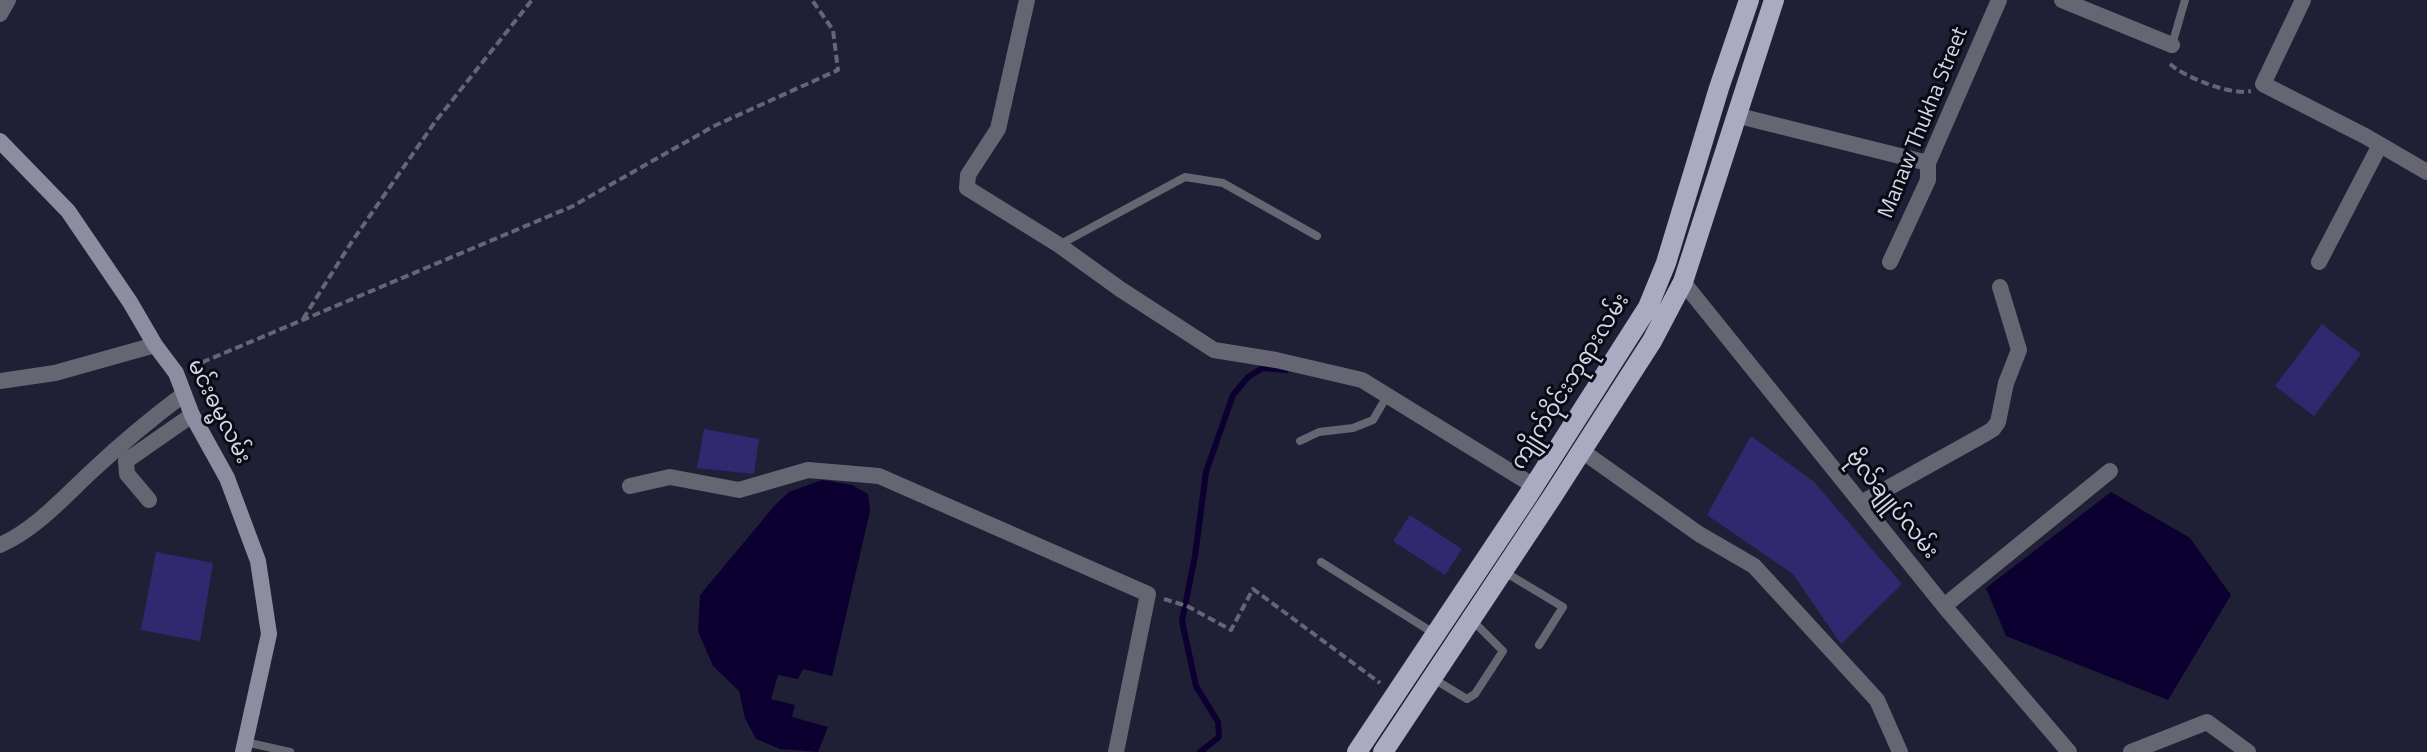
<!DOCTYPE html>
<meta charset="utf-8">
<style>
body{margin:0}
canvas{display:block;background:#1f1f35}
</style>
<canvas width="2427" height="752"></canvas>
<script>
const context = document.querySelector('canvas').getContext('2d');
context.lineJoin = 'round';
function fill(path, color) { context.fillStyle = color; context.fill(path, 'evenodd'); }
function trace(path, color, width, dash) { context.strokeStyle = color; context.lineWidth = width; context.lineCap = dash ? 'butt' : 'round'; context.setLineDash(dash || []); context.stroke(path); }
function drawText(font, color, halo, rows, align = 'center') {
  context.font = font + ' "Titillium Web","Noto Sans Myanmar",sans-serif'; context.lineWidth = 6; context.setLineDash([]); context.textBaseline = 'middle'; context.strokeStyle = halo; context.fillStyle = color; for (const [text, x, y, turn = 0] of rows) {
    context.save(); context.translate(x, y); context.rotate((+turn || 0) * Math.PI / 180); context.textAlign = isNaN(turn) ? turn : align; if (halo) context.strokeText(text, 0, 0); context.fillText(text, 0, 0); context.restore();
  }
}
fill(new Path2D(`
 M822 480 852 485 868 494 870 511 832 676 803 669 798 679 778 675 771 699 795 705 792 717 828 727 818 752 780 749 756 739 745 718 739 691 713 666 698 631 700 595 776 504 789 492Z
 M2111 492 2190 538 2231 595 2168 700 2006 636 1986 588Z`), '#0b0030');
trace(new Path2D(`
 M1200 752 1219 737 1218 722 1196 686 1182 621 1195 556 1206 472 1233 395 1248 377 1263 368 1286 370`), '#0b0030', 6);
fill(new Path2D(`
 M2322 324 2361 354 2314 416 2275 386Z
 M704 429 759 439 754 474 697 468Z
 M1751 436 1813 481 1902 584 1841 644 1793 574 1707 515Z
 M1410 515 1462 549 1445 575 1393 541Z
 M156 552 213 563 200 641 141 630Z`), '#312870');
trace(new Path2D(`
 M2170 64C2184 77 2232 96 2251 91
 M303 319 351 243 435 122 532 0
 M191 367 573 206 714 126 838 70 833 30 812 0
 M1164 599 1187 606 1231 630 1253 589 1380 683`), '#656578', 4, [8, 4]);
trace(new Path2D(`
 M2172 45 2185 0
 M1059 245 1185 177 1223 183 1317 236
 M1300 441 1319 432 1353 428 1373 420 1387 396
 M1321 562 1435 634
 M1503 571 1563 607 1539 645
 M1432 678 1467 699 1475 694 1503 651 1472 620
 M245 742 290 752`), '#656672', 8);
trace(new Path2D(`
 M1027 0 998 129 968 175 967 188 1059 245 1120 289 1214 350 1276 360 1362 380 1534 486
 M2062 0 2172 45
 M2303 0 2263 84 2365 136 2427 172
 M0 14 8 0
 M1735 115 1928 163
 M1890 262 1928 180V163L1999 0
 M2319 262 2380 145
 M1683 282 1944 606 2069 752
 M0 381 55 373 155 345
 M1582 451 1699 534 1754 566 1877 700 1900 752
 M630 486 670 477 739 490 808 470 879 476 1148 594 1116 752
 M149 500 127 474 126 461 192 415
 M1861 503 1985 434 1993 429 1998 422 2006 383 2019 350 2000 287
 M0 545C36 529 64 497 92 471 122 443 152 418 184 394
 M1944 606 2110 471
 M2131 752 2207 722 2248 752`), '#656672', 16);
trace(new Path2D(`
 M0 141 68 211 130 302 155 345 176 373 192 415 227 478 258 561 269 634 243 752`), '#8c8da0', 16);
trace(new Path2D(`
 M1357 752 1527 497 1648 307 1666 263 1719 88 1749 0
 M1383 752 1552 497 1652 341 1683 282 1774 0`), '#aaabc3', 20);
drawText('22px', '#d5d6e5', '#0a0a14', [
 ["Manaw Thukha Street",1924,123,-68],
 ["ကျိုက်ဝိုင်းဘုရားလမ်း",1571,382,-58],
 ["မင်းဓမ္မလမ်း",218,412,63],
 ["ဗိုလ်ချူပ်လမ်း",1891,505,51]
]);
</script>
